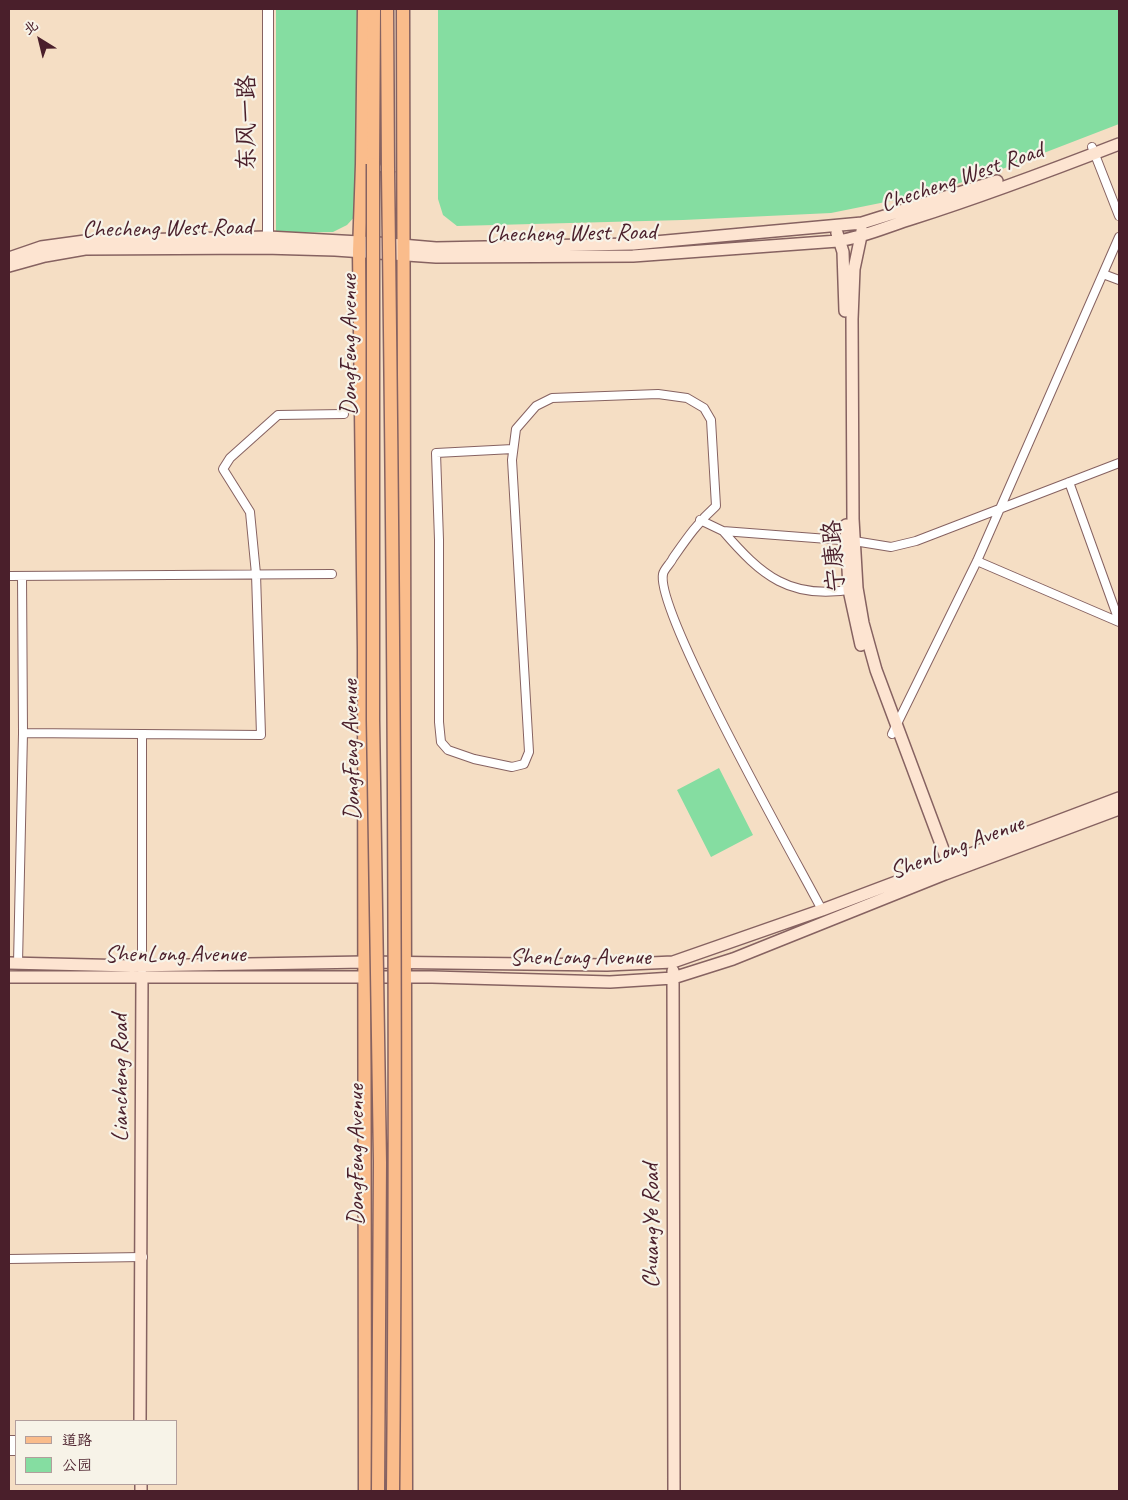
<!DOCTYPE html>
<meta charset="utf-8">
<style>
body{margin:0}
#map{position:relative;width:1128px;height:1500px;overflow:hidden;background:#f5dec4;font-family:Caveat,"LXGW WenKai TC",sans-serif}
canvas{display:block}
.frame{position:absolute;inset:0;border:10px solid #4a1f2b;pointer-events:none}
.legend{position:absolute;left:15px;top:1420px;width:162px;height:65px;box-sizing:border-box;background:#f7f3e8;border:1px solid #b29e9c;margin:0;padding:6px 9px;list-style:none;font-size:15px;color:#4a1f2b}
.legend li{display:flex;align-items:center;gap:10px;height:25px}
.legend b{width:25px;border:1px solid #b29e9c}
.north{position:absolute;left:15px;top:15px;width:50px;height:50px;-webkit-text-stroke:4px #f7f3e8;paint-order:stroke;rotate:324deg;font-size:14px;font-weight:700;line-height:20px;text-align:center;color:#4a1f2b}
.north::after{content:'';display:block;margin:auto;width:18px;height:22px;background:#4a1f2b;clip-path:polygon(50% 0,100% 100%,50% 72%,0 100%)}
</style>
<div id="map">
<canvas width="1128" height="1500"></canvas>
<div class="frame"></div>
<ul class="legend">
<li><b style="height:6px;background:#fabc8b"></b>道路</li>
<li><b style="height:14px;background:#85dda1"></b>公园</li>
</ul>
<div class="north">北</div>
</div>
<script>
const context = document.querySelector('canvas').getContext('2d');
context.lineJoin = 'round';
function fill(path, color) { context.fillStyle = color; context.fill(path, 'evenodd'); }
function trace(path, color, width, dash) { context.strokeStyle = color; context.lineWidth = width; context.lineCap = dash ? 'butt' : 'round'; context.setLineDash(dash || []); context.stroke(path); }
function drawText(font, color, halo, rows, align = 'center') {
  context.font = font + ' Caveat,"LXGW WenKai TC",sans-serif'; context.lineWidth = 4.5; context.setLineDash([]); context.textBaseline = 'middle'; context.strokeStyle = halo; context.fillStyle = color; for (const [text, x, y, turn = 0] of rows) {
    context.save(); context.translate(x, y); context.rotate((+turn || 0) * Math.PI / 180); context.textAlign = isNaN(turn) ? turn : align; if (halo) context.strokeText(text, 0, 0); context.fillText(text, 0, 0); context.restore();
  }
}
fill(new Path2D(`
 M276 9H362L358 213 347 225 333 232 276 233Z
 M438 9H1119V124L997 171 925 194 831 213 683 220 457 226 443 215 438 199Z
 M719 768 753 835 711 857 677 790Z`), '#85dda1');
const minor = new Path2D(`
 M1092 147 1119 216
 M1103 274 1119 280
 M513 449 436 453 439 540V722L441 742 448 750 474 759 512 767 524 764 529 752 512 460 516 429 536 406 552 398 658 394 687 398 704 408 711 420 716 506C698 522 687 538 673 558 671 563 664 569 663 574 655 612 797 862 822 910
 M1069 482 1119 621
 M700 520 723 531 854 541 891 547 916 541 1119 463
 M723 531C761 575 790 601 854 589
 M977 561 1119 622
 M9 576 332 574
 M23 733 261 735 256 574 250 512 223 469 230 458 278 415 344 414
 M892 734 977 561 1119 237
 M18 963 23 733 22 576
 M142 970V734
 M9 1259 143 1257`);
const tertiary = new Path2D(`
 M268 237V9
 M9 1441H16
 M9 1450H16`);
const secondary = new Path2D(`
 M862 231 854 269 852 319 853 519 857 588 863 623 876 670 950 868
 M837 233 843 252 845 311
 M9 258 41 247 85 241 268 237 378 243 436 248 633 244 862 223 997 181
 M9 266 45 256 85 249 264 248 335 250 436 257 633 256 838 241C865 237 888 226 914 218 983 196 1052 170 1119 144
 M846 525 849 590 861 645
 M9 963 132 966 365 962 607 965 673 962 822 910 1119 798
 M673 971 674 1491
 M9 977H432L610 982 673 978 733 959 945 874 1119 809
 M140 1421 142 977
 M141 1484V1491`);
const primary = new Path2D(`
 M364 9 362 164 359 252 364 650 365 1491
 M403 9 406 1491`);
const trunk = new Path2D(`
 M387 9 388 171
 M373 164 374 9`);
trace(minor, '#866261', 10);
trace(tertiary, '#866261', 12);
trace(secondary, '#866261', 14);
trace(primary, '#866261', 15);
trace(trunk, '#866261', 15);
trace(minor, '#fff', 8);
trace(tertiary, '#fff', 10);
trace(secondary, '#fde4d1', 11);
trace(primary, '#fabc8b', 12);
trace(trunk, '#fabc8b', 12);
const trunkBridge = new Path2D(`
 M373 164V720L380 1162 378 1491
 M388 171C394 611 397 1051 393 1491`);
trace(trunkBridge, '#866261', 15, []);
trace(trunkBridge, '#fabc8b', 12);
drawText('24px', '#4a1f2b', '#f7f3e8', [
 ["东风一路",248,123,-90],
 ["Checheng West Road",962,178,-19],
 ["Checheng West Road",167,229,-1],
 ["Checheng West Road",571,234,-1],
 ["DongFeng Avenue",350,345,-90],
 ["宁康路",835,556,-94],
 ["DongFeng Avenue",352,750,-91],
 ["ShenLong Avenue",957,848,-21],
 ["ShenLong Avenue",175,955],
 ["ShenLong Avenue",580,958],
 ["Liancheng Road",121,1078,-90],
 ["DongFeng Avenue",357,1155,-90],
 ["ChuangYe Road",652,1226,-90]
]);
</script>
